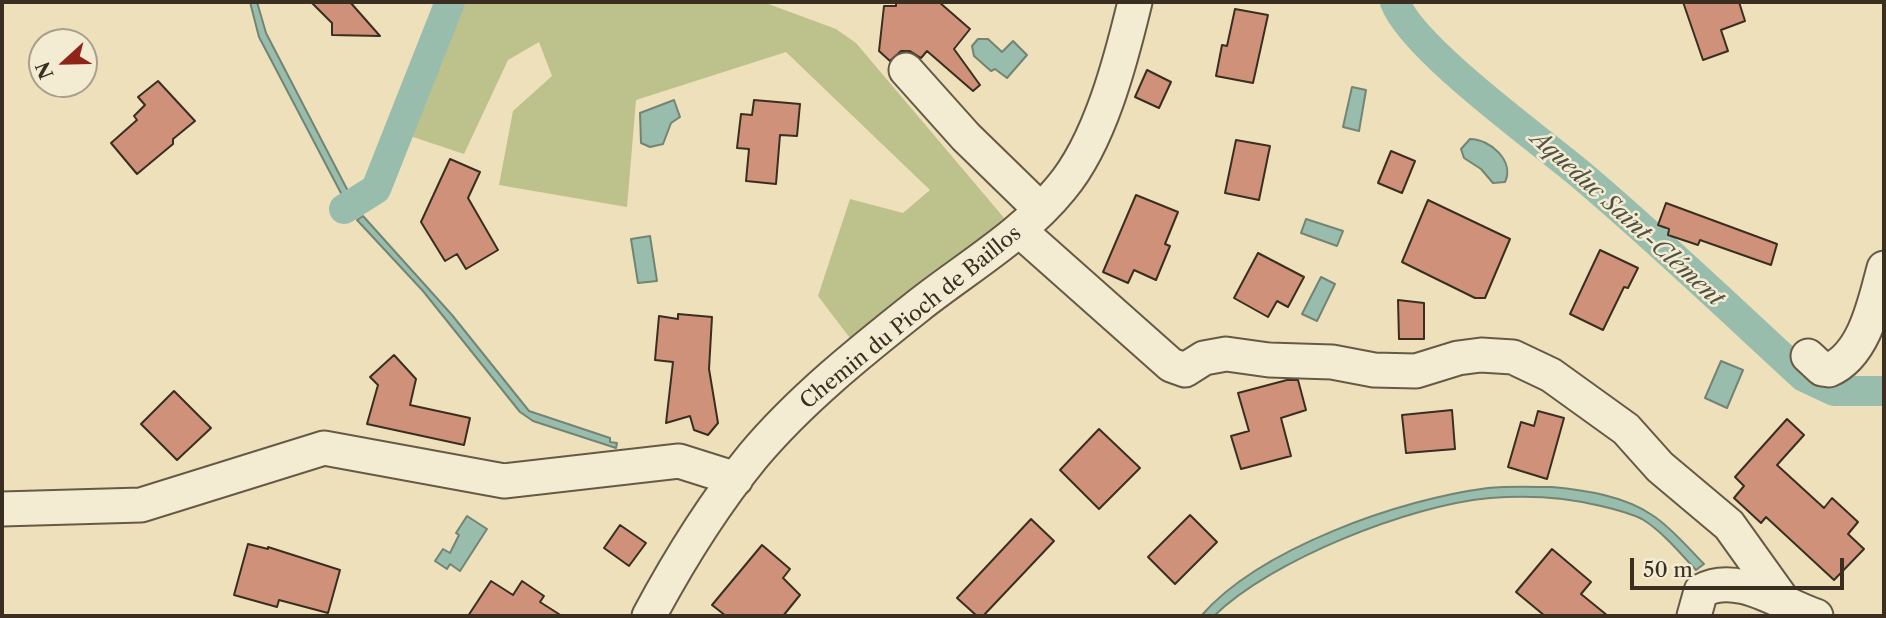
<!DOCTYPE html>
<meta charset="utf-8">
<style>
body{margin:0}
#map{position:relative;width:1886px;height:618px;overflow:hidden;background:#ede0ba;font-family:"Libre Caslon Text",serif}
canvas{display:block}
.frame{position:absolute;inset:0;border:4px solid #392e20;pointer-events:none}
.north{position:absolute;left:28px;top:28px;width:70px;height:70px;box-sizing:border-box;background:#f3ebd2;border:2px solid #a99f8b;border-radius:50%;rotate:248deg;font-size:19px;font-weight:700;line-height:28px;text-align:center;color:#392e20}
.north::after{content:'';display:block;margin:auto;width:24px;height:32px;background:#8f2418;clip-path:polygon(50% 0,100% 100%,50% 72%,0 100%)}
.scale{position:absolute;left:1630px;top:558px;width:214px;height:32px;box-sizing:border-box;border:4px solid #392e20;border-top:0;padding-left:9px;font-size:21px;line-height:24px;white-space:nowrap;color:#392e20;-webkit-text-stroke:5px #f3ebd2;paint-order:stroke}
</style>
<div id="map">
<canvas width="1886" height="618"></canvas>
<div class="frame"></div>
<div class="north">N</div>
<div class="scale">50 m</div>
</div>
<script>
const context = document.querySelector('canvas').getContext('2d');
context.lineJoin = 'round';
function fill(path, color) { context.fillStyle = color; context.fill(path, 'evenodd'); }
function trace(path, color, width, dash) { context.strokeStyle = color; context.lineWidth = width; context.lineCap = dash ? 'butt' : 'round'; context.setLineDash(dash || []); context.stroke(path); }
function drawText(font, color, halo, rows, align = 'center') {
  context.font = font + ' "Libre Caslon Text",serif'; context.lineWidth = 5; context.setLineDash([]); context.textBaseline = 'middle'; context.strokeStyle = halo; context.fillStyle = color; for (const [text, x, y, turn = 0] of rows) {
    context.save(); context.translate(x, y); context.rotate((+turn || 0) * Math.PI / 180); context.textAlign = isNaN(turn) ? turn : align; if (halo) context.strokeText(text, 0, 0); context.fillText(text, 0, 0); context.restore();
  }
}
fill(new Path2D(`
 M436 2H763L836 29 856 43 1005 219 853 342 818 296 850 199 903 213 930 190 786 52 636 100 627 207 499 185 513 111 552 76 539 42 508 60 464 154 389 129Z`), '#bdc18c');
const water = new Path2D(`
 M250 2H257L266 33 349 193 343 197 259 37Z
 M978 39H988L1002 52 1013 41 1027 55 1007 78 995 69 991 71 974 56 972 46Z
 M1352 87 1366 90 1359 131 1343 127Z
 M674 100 680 117 671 123 663 144 650 147 641 143 640 113Z
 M1470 139C1490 139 1515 161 1505 182L1493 183 1481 169 1464 158 1461 149Z
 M363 216 452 315 529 411 610 438V442L617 443 616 448 533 421 520 412 423 291 357 220Z
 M1306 219 1343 231 1337 246 1301 233Z
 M650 236 657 281 638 283 631 239Z
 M1321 277 1335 284 1317 321 1302 314Z
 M1721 361 1743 370 1727 408 1705 398Z
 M1552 487C1585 490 1624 496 1652 515 1671 527 1688 548 1704 564L1696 570C1680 553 1663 532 1642 519 1630 513 1614 509 1601 506 1565 497 1527 495 1490 498 1410 505 1271 560 1214 616H1201C1260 548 1401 499 1488 488 1509 486 1531 487 1552 487Z
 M467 516 487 529 460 571 450 564 447 569 435 561 443 549 450 553 459 535 456 533Z`);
fill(water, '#99bdad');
trace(water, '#738475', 2);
trace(new Path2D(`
 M1395 2C1412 48 1537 138 1580 174 1657 239 1730 309 1804 377L1834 391H1884
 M344 209 376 189 450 2`), '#99bdad', 30);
const building = new Path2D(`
 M311 2H350L380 36 332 35V23Z
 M896 2H939L970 29 954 49 980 85 973 91 927 51 921 58 910 51H901L890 61 879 51 884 6H896Z
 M1683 2H1739L1745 21 1721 30 1728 51 1703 60Z
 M1235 9 1268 15 1253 83 1216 76 1222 45 1227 46Z
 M1147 70 1171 82 1159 108 1135 97Z
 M158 81 195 121 173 139V144L137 174 111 143 137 120 134 116 145 105 138 97Z
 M754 100 800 104 797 136 780 135 776 184 746 181 749 149 737 148 741 114 752 115Z
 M1236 140 1270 146 1259 200 1225 193Z
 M1391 151 1415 161 1402 193 1378 183Z
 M450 159 480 172 468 198 498 250 466 269 457 254 445 261 421 222Z
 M1136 195 1178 212 1165 244 1170 246 1156 280 1134 270 1128 283 1103 272Z
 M1428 200 1510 239 1485 298H1475L1402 262Z
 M1666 203 1777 244 1771 265 1700 240 1698 245 1668 235 1669 229 1658 225Z
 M1600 250 1638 268 1628 288 1624 287 1603 330 1570 314Z
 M1258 253 1304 277 1288 307 1277 301 1268 317 1234 298Z
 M1398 300 1424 303V339H1399Z
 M678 314 712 317 709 369 718 423 708 435 694 430 690 416 666 423 673 362 655 360 659 316 678 319Z
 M394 355 416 379 410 405 470 418 464 445 367 424 378 385 370 377Z
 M1287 380H1298L1306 410 1281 418 1291 456 1241 469 1231 436 1249 431 1238 393Z
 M174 391 211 428 177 460 141 424Z
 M1452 410 1455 449 1406 453 1402 415Z
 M1538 411 1564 418 1547 479 1508 467 1521 422 1534 426Z
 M1787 419 1804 435 1777 465 1824 508 1832 498 1858 522 1848 534 1864 549 1834 580 1766 517 1761 523 1734 498 1744 486 1735 477Z
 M1099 429 1140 468 1099 509 1060 470Z
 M1190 515 1217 542 1175 584 1148 557Z
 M1031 519 1054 541 983 616H977L957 598Z
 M620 525 646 543 629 566 604 548Z
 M248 544 268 549V547L340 570 328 613 279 600 277 607 234 595Z
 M762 545 790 569 783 578 800 595 783 616H726L712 605Z
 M1552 549 1591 582 1581 594 1608 616H1545L1516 592Z
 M491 581 513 595 522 581 544 596 540 602 562 616H468Z`);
fill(building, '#cf917a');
trace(building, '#392e20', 2);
const minor = new Path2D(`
 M906 70 966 137 1041 210
 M1019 230 1171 365 1185 370 1204 358 1226 354 1269 360 1332 362 1374 370 1416 371 1458 358 1481 355 1513 357 1551 375 1626 429 1660 467 1729 525 1787 606
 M1808 356 1822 369 1829 370C1865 355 1875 301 1884 268
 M2 509 141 505 324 448 504 481 679 461 736 479
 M649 616C679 560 713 505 753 456 800 400 860 352 918 306 966 268 1022 236 1061 188 1100 142 1121 60 1135 2
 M1694 616 1701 591C1738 571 1780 604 1816 616`);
trace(minor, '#665a46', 37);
trace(minor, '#f3ebd2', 33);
drawText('21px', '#392e20', '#f3ebd2', [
 ["Chemin du Pioch de Baillos",911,318,-39]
]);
drawText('italic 23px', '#515243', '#f3ebd2', [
 ["Aqueduc Saint-Clément",1627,219,42]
]);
</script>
